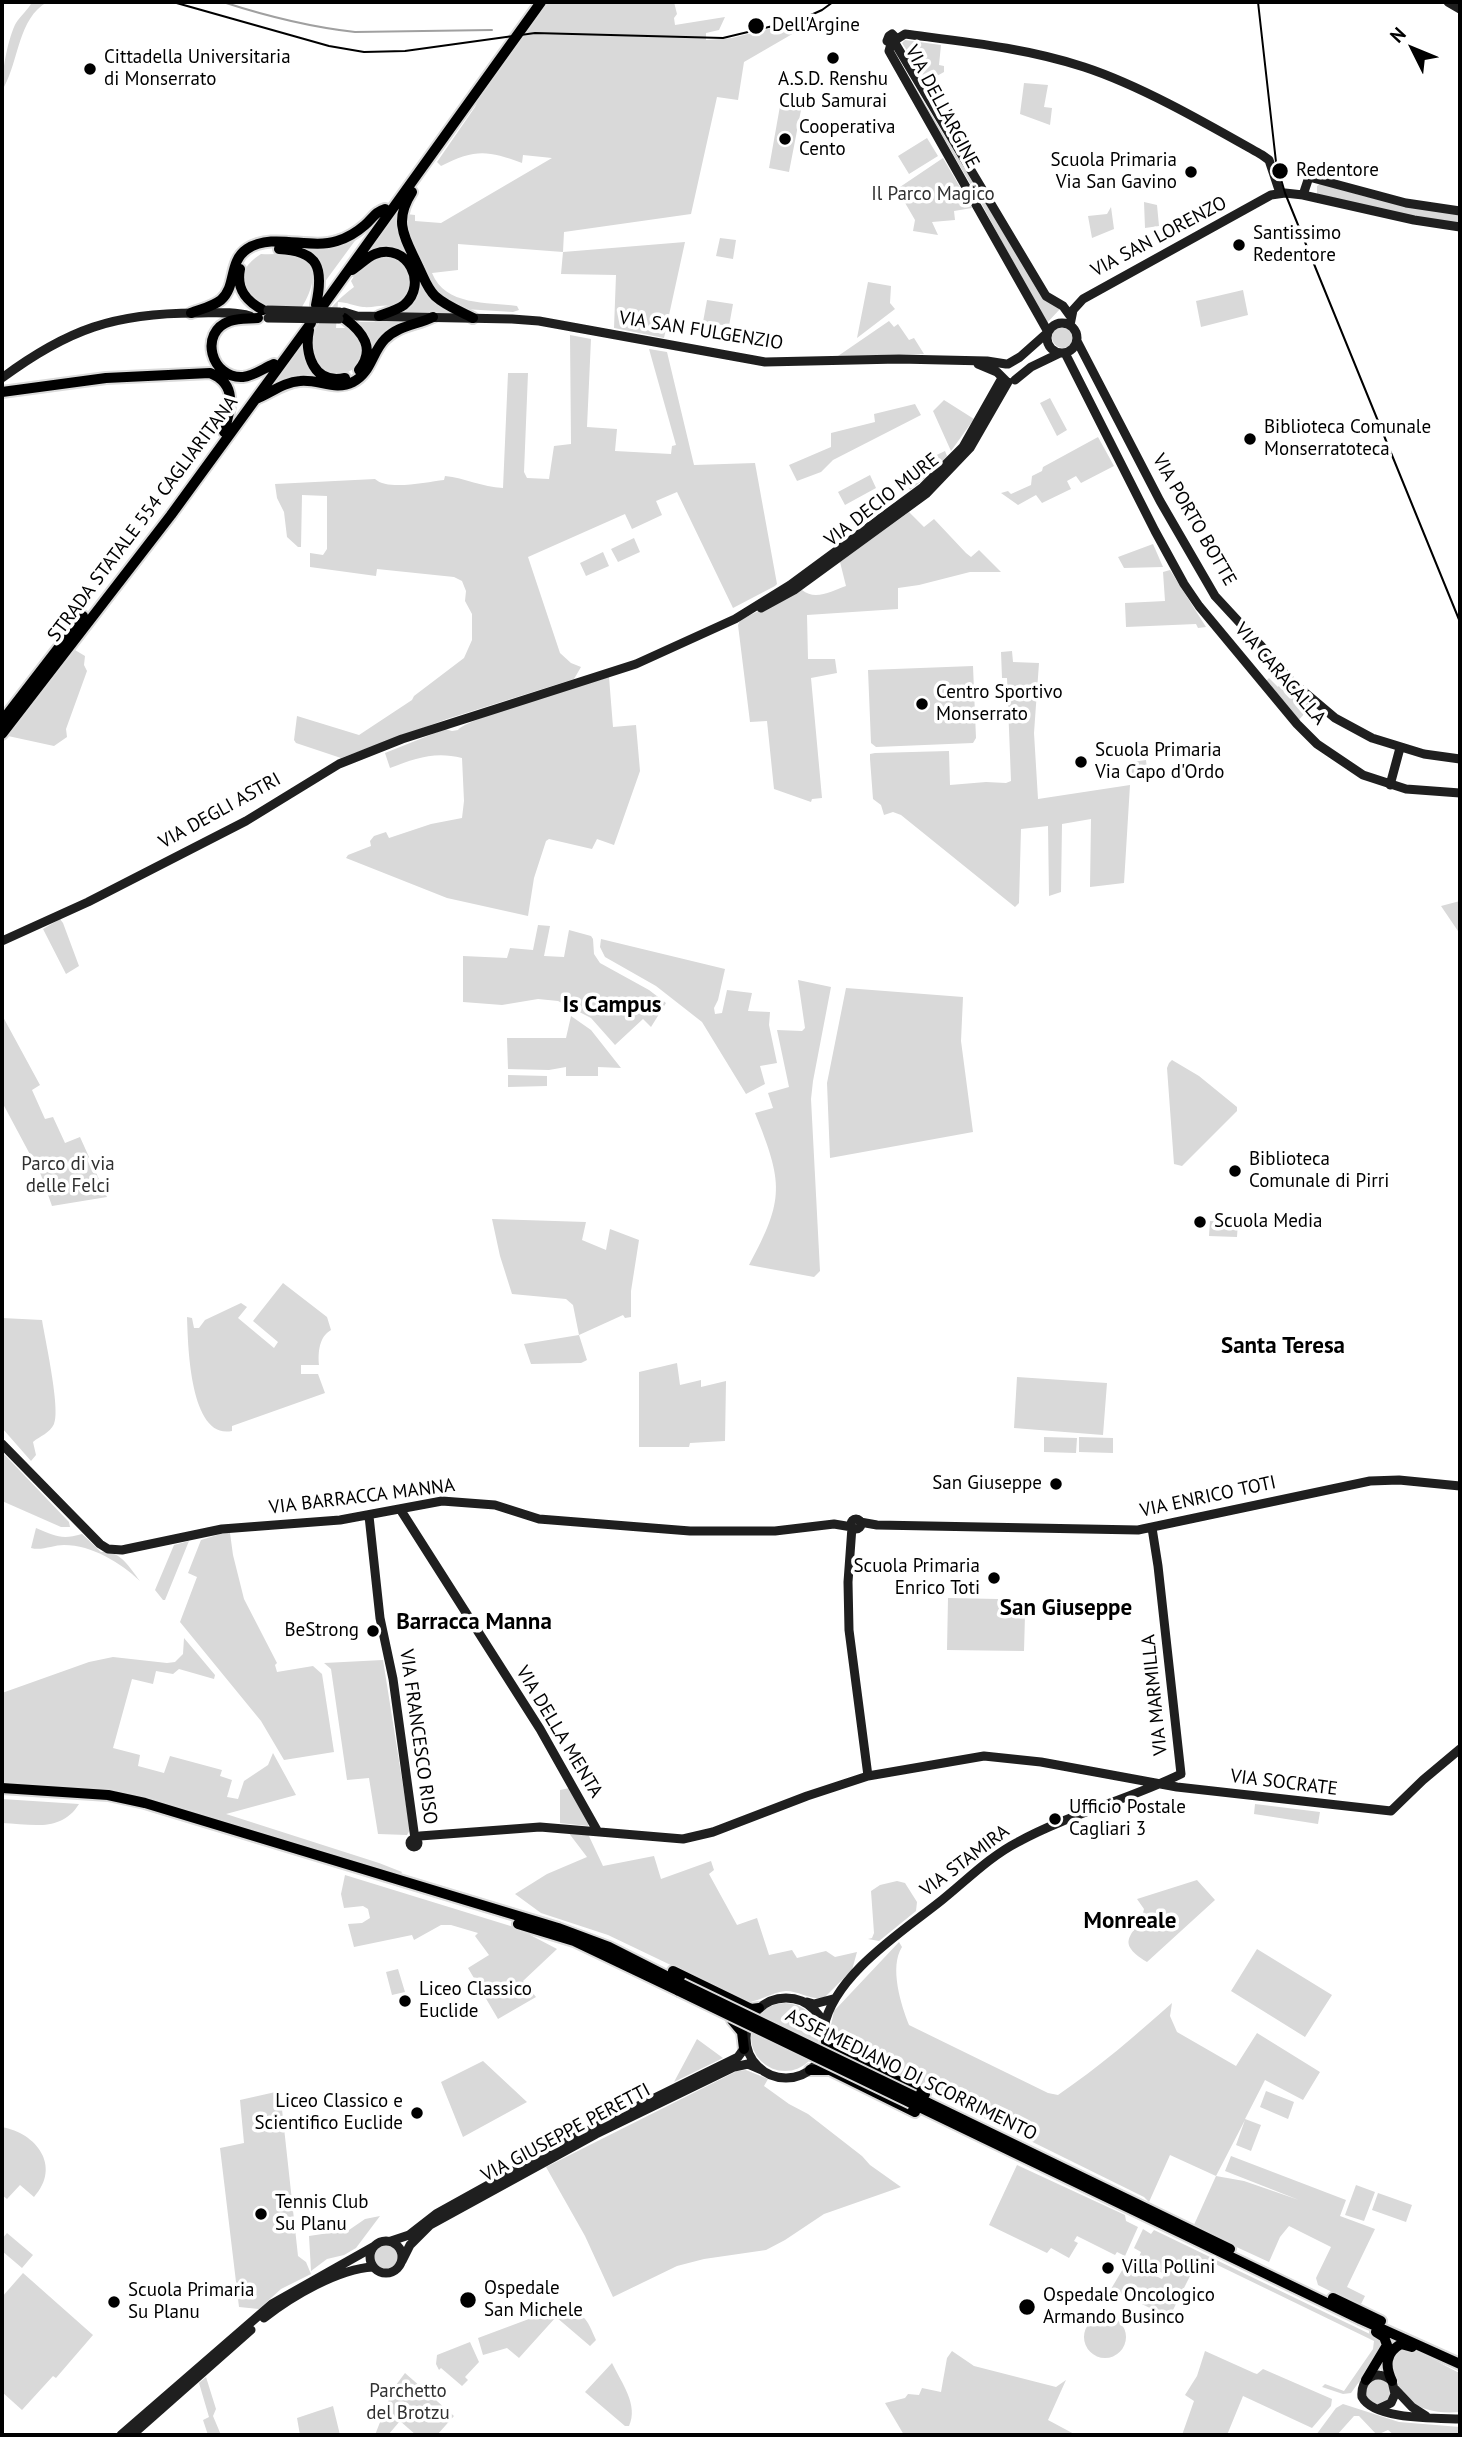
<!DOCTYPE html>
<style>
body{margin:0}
#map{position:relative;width:1462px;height:2437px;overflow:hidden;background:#fff;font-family:"PT Sans",sans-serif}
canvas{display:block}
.frame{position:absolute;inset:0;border:4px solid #000;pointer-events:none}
.north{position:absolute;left:1378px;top:14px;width:70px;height:70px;-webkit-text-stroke:5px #fff;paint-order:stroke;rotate:313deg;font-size:19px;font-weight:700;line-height:28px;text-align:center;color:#000}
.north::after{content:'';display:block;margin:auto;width:24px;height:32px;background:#000;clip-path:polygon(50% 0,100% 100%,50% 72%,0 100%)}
</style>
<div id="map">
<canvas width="1462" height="2437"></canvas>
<div class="frame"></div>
<div class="north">N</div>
</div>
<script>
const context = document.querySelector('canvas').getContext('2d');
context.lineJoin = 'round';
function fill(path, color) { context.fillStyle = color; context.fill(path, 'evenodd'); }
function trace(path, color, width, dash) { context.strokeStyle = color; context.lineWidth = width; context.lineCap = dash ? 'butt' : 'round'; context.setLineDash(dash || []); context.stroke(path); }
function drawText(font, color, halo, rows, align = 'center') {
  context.font = font + ' "PT Sans",sans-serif'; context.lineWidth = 7; context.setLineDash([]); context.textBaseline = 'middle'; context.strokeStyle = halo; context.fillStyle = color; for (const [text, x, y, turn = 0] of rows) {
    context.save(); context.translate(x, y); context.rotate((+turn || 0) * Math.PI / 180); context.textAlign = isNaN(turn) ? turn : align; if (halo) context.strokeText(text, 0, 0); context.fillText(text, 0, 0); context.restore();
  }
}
fill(new Path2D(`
 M32 2H47C18 19 19 60 4 87 0 76 9 35 16 23 20 16 28 10 32 2Z
 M545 2H674L677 14 674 18 675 25 725 17 719 30 706 33V40L732 38 810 18 813 22 744 62 738 100 717 97 691 214 564 232 563 252 685 242 664 338 614 328 616 275 561 274 563 252 458 244V270L432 273C445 306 487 302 517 306L519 310 513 312 464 309 440 297 410 246 406 214 415 215V221L441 223 552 158 523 155 522 163C487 150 475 149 441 166L437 162 475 107 481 93Z
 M905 40 941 45 939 65 944 66V72L926 82 922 76 924 71 911 51 908 52 902 43Z
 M892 49 1020 260 1060 309 1046 324 979 199Z
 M1024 83 1048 85 1044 107 1052 108 1050 125 1020 114Z
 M780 106 801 110 789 172 769 168Z
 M927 138 938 156 909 174 898 156Z
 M943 158 972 208 954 211 955 220 932 222 938 235 913 231 915 220 897 189Z
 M1321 183 1363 196 1460 213V224L1417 217 1317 194V186Z
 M1144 202 1157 205 1159 226 1145 228Z
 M401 205 399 235 409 258 363 256Z
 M1111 207 1114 229 1092 238 1088 216 1107 214Z
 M355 237 357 238 324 283 312 255 303 247Z
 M720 238 736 240 733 259 716 256Z
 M261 254C272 255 285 253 296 255 323 261 312 291 302 307 271 306 265 310 242 287 243 270 246 264 261 254Z
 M375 256H394L397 261 400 260 412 276 407 298 393 306C383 304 373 308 363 307 354 306 347 302 338 302L336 328H351L363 345 360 363C342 380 335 376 316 365 314 358 311 348 311 342 313 324 341 296 354 287L351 281 358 270Z
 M419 278 453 312V314L404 313 403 310Z
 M868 282 891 286 890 303 895 309 857 338Z
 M1243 290 1248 315 1201 327 1196 301Z
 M707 300 733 304 729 326 703 322Z
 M413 321 371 357 353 322Z
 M889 321 894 327 898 324 909 340 914 338 924 354 838 356Z
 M1052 337a11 11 0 1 1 22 0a11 11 0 1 1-22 0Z
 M570 335 591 339 587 427 617 429 615 451 671 454 672 446 676 445 649 349 667 352 694 465 755 463 777 584 775 586 733 608 677 492 656 501 662 515 632 529 625 514 528 557 560 653 571 663 581 667 574 679 447 719 341 758 296 743 294 740 297 716 359 735 412 700 414 696 464 658 472 640V614L465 601 466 591 462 581 454 577 377 569 376 576 310 567V553L323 555 327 549V496L302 495 301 547H298L287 537 284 512 277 498 275 484 375 479C388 491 426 482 444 480L445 476C465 478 482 487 503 488L508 373H528L524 472 527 478 549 479 554 446 571 444Z
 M301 344 306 364 321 378 268 390Z
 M1050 398 1067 430 1057 436 1040 403Z
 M944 400 974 419 951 451 933 411Z
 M915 404 921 415 833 460 821 472 797 481 789 465 831 447V433L875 422 874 414Z
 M1098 437 1114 466 1081 483 1076 476 1067 481 1071 489 1042 503 1036 495 1018 505 1001 493 1008 491 1011 494 1031 485 1032 476 1042 471 1043 467Z
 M945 451 947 456 933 472 910 490 901 472Z
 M870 475 876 488 845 505 838 492Z
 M909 512 924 527 934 519 966 553 971 557 979 550 1001 572H970L919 585 898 588V609L807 615 808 659H835L837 673 811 678 822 798 812 799 811 802 774 789 767 721 750 722 738 625 740 620 802 590C815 601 832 591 846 586L840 562Z
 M634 538 640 552 618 562 611 549Z
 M1153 544 1163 567 1124 568 1118 557Z
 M603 552 609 566 586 576 580 563Z
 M1170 570 1206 627 1198 628 1196 624 1126 627 1125 603 1165 601 1163 572Z
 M75 650 85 656 84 665 87 671 66 729 67 737 54 746 8 736Z
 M1012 651 1013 662 1039 663 1034 733 1038 799 1130 785 1124 883 1090 887 1091 819 1062 824 1061 892 1049 896 1048 826 1021 829 1019 903 1015 907 901 815 893 812 884 815 881 805 873 799 870 759V754L875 753 949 751 950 785 986 782 1006 783 1011 781 1007 678H1002L1001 652Z
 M973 666 976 738 973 743 876 747 871 743 868 670Z
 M1276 672 1311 706 1298 721 1265 682 1269 678 1278 687 1281 683 1273 675Z
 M609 677 613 727 636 725 640 771 614 845 597 839 592 849 549 839 546 841 534 878 528 916 447 898 346 858 348 855 371 846 370 841 374 836 386 832 389 838 431 824 462 818 464 801 462 758C435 751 416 758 390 768L385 753 445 729 452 731 458 730C467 718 586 684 609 677Z
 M1146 760 1148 778 1130 781 1126 763Z
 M1460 901V934L1441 906Z
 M60 919 63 923 79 966 66 974 43 929Z
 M538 925 550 926 544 956 564 957 569 930 591 936 593 939 594 954 600 963 649 990 666 1003 651 1027 643 1019 615 1045 591 1018 558 1001 538 999 502 1005 463 1002V956L507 958 510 948 533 950Z
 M601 939 725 969 718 1000 714 1008 715 1014 722 1013 727 990 752 993 748 1011 770 1012 769 1025 777 1063 760 1066 765 1084 746 1094 702 1022 656 986 605 957 600 947Z
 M798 980 831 987 813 1081 811 1099 820 1271 814 1277 749 1265C785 1199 783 1183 755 1113L773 1108 768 1093 789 1087 777 1030 802 1031 805 1028Z
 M846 988 963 997 961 1041 973 1132 830 1158 827 1083Z
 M2 1015 40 1085 32 1090 45 1119 53 1117 65 1143 80 1137 107 1197 52 1206 41 1175 2 1102Z
 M571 1016 591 1030 621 1068 598 1067V1076H566V1067L549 1070 508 1069 507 1038H566Z
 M1172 1060 1199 1076 1237 1107V1111L1182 1166 1174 1164 1167 1068 1169 1063Z
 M508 1075 547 1076V1086L508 1087Z
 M492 1219 586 1222 582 1240 606 1250 610 1229 639 1240 631 1291V1317L625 1318 623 1315 579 1335 587 1360 581 1363 531 1364 524 1344 579 1335 573 1305 566 1299 512 1294 500 1256Z
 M1210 1221 1238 1222 1237 1237 1209 1236Z
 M283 1283 327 1317 331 1330C319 1337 318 1352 319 1365H301V1374H318L325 1393 232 1426V1431C189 1440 188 1342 187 1317L192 1318 194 1328H199L205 1320 241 1303 247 1307 238 1318 274 1348 278 1342 253 1321Z
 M2 1318 42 1320C45 1339 61 1410 54 1424 50 1433 40 1436 33 1442L36 1455 31 1461 2 1428Z
 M677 1363 680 1385 701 1380V1387L726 1381 725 1441 690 1443 689 1447H639V1372Z
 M1017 1377 1107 1383 1103 1435 1014 1428Z
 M1044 1437 1077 1438 1076 1453 1044 1452Z
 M1079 1437 1113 1438V1453L1079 1452Z
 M2 1452 69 1522 70 1527H61L2 1501Z
 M36 1528C56 1536 61 1540 82 1534L101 1552C120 1550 129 1567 140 1581 121 1563 92 1545 64 1545 53 1545 42 1551 31 1548Z
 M227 1532 230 1533 233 1555 244 1599 277 1663 275 1665 277 1672 313 1666 322 1674 334 1752 284 1760 261 1721 180 1622 197 1577 188 1573 201 1540Z
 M189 1541 165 1600H163L155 1590 174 1545Z
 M948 1598 998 1599V1605H1013L1025 1615 1024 1651 947 1650Z
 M184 1638 215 1675 214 1679 179 1669 173 1674 156 1671 153 1684 132 1679 113 1748 140 1755 138 1766 164 1773 170 1756 222 1770 220 1776 232 1780 227 1797 238 1799 244 1781 268 1765 273 1753 296 1795 226 1814 379 1863 402 1872 399 1877 109 1791 2 1783V1693L89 1662 113 1657 167 1663 175 1662 183 1654Z
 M383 1660 410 1830 407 1835 378 1834 369 1778 347 1780 331 1669 324 1663Z
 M570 1788 589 1824 588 1826 560 1823V1790Z
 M2 1799 79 1804C61 1833 31 1824 2 1823Z
 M1255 1804 1320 1812 1318 1824 1254 1814Z
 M568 1832 588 1834 603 1866 654 1856 661 1879 711 1861 714 1870 709 1874 737 1925 757 1918 769 1955 792 1950 797 1958 826 1951 835 1957 857 1952 852 1970 824 1998C810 2000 799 1991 786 1991 772 1992 761 2001 748 2002L608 1935 541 1913 515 1894 547 1874 587 1857Z
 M345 1875 517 1928 557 1949 523 1981 536 1997 498 2019 468 1968 489 1955 475 1936 478 1933 451 1925H441L414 1940 412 1935 354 1947 348 1924 362 1923 370 1918 368 1909 363 1906 344 1908 341 1894Z
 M1197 1880 1215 1900 1147 1962C1111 1940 1138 1935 1144 1909L1137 1899Z
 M897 1881 905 1883 917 1902 916 1911 879 1941 868 1939 872 1938 874 1933 871 1891 880 1885Z
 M899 1942 902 1947C889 1967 901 2005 909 2025L1048 2093 1058 2095C1099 2067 1135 2036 1172 2003L1170 2016 1177 2032 1236 2066 1257 2033 1320 2072 1303 2100 1265 2080 1245 2119 1261 2125 1251 2151 1236 2145 1245 2120 1216 2176 1244 2181 1299 2200 1225 2171 1231 2156 1346 2200 1340 2216 1375 2229 1347 2287 1365 2296 1360 2306 1318 2285 1316 2278 1331 2247 1289 2226 1280 2237 1269 2262 1193 2227 1216 2176 1170 2155 1149 2202 1144 2197 838 2046 830 2030 834 2011Z
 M1257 1949 1332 1995 1305 2037 1231 1991Z
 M398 1969 405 1992 392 1995 386 1972Z
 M751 2037a34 34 0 1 1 68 0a34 34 0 1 1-68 0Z
 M697 2039 723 2058 674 2082Z
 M483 2061 527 2102 463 2137 441 2082Z
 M746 2070 768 2079 764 2086 789 2104 808 2114 862 2156 870 2165 901 2187 824 2214 785 2240 766 2250 704 2259 677 2266 613 2297 585 2236 546 2167 737 2071Z
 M280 2091 298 2256 306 2262 311 2274 281 2289 259 2309 239 2307 220 2148 244 2143 240 2100Z
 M1266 2091 1294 2102 1288 2119 1260 2107Z
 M2 2127C36 2133 62 2166 34 2197L20 2185 7 2199 2 2195Z
 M1017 2165 1125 2215 1126 2221 1138 2227 1125 2256 1117 2252 1115 2255 1077 2236 1074 2241 1078 2243 1069 2258 1051 2248 1047 2253 989 2225Z
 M1356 2185 1375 2192 1364 2221 1345 2215Z
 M1378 2193 1412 2205 1406 2222 1372 2210Z
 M380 2216 356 2248 344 2255 327 2259 311 2271 309 2236 349 2230 365 2219Z
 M1143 2229 1151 2234 1154 2230 1374 2336 1383 2343 1377 2357 1351 2393 1343 2394 1322 2387 1325 2384 1344 2391 1373 2349 1374 2341 1205 2259 1200 2260 1195 2266 1170 2316 1166 2315V2312L1154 2310 1111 2289 1127 2262 1162 2279 1165 2274 1158 2271 1160 2267 1139 2257 1141 2252 1134 2248Z
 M7 2233 33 2255 22 2268 2 2251V2239Z
 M374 2257a12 12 0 1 1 24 0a12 12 0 1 1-24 0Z
 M23 2273 93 2335 56 2378 53 2376 22 2410 2 2392V2352L4 2349 2 2346V2297Z
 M566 2310C585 2311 589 2324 596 2340L590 2346 556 2317 519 2358 507 2348 483 2355 478 2338 545 2313Z
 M1084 2337a21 21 0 1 1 42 0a21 21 0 1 1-42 0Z
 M470 2342 479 2362 465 2377 468 2380 462 2386 441 2368 439 2370 436 2364 437 2355Z
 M1398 2349C1419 2347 1441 2365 1460 2373V2412C1421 2415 1398 2402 1390 2361Z
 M952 2351 974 2366 1056 2387 1066 2380 1048 2420 1076 2435H904L885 2403 905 2398 908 2394 919 2395 922 2388 941 2392 947 2358Z
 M1205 2351 1254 2373 1257 2374 1263 2369 1332 2399 1331 2406 1312 2428 1243 2396 1227 2435H1182L1194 2401 1185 2395 1197 2376Z
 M612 2363C621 2382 639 2405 629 2426H625L585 2392Z
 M405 2373 454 2416 437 2435H416L400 2421 388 2435H375L393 2389Z
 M206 2377 216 2409 213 2416 221 2435H208L203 2420 209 2417 199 2383Z
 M1365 2392a13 13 0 1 1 26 0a13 13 0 1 1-26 0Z
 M1343 2404 1399 2422 1460 2427V2435H1394L1388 2430 1377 2435 1359 2416H1354L1337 2435H1316L1336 2408Z
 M333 2406 340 2435H300L297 2418Z`), '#d9d9d9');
trace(new Path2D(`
 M223 2C266 16 310 27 355 32L492 30`), '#a0a0a0', 2);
const highway = new Path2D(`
 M412 192C392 223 406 239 419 268 424 278 427 288 435 296 446 306 460 311 473 318
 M279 249C319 251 324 268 316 305
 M240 269C236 289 246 301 263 310
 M352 270C360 265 367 257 375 254 407 242 429 284 404 305 397 310 387 313 379 316
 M322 307 541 2
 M191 313C201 309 212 307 221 300 237 286 228 262 247 249 273 232 309 250 337 241 347 238 357 232 365 225 373 218 375 212 385 209
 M258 318C249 319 239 318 230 321 198 332 211 379 243 377 254 376 264 368 274 364
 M344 318C363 332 376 349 359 370
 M309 330C304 354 314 385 345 378
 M2 392 106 378 210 373C238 384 231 409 224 432
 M256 399C271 393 284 382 300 381 319 379 335 391 353 382 371 373 372 352 385 339 399 325 417 325 433 317
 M2 721 83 616
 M2 734 171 515 311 323
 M2 1788 108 1795 145 1803 558 1928 609 1947 682 1984
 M518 1924 574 1941 679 1991
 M673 1971 743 2005 751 2009 759 2008
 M732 2020 742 2032 744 2049
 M826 2041 834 2050 925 2094
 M810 2070H830L915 2112
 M914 2096 1230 2249
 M911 2103 1360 2319 1460 2364
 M1333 2298 1381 2321
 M1366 2380 1387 2345 1384 2337 1376 2332
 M1392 2381C1385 2366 1385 2353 1401 2344L1412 2347`);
trace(highway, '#dbdbdb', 14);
trace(new Path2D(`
 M1448 2 1460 9
 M897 39 892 34 889 36 887 41 894 44 897 39 905 34C966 42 1026 48 1084 67 1142 86 1209 125 1262 155L1269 160 1280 193
 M895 43 1046 296 1063 306 1071 317
 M891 44 889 51 1048 332
 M1303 195 1309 177 1406 203 1460 211
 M344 312 357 316 512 319 539 321 765 362 899 359 987 361 1006 364
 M1047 338a15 15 0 1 1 30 0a15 15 0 1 1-30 0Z
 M1070 325 1073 310 1083 299 1271 195 1285 193 1303 195 1414 220 1460 227
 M1077 341 1160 501 1215 596 1265 650 1290 680 1335 718 1372 738 1424 754 1460 759
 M1065 353 1155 531 1184 584 1199 606 1297 724 1317 744 1363 775 1406 789 1460 793
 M978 364 997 372 1007 382
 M1008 364 1020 357 1047 333
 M2 378C68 329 115 313 196 313 214 313 233 311 250 316
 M1015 380 1031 367 1060 353
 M761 608 794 590 927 493 970 448 1008 382
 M1390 785 1400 748
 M2 941 88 902 246 821 339 764 402 739 636 664 735 619 790 585 923 487 963 447 1002 378
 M2 1444 100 1544 108 1549 122 1550 222 1529 340 1520 442 1501 495 1505 539 1519 690 1531H775L834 1524 852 1527 848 1582 849 1630 868 1776
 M400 1509 540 1729 598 1832
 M369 1516 380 1618 393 1679 415 1839
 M851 1524a5 5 0 1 1 10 0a5 5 0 1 1-10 0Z
 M860 1522 877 1525 1138 1530 1370 1481 1399 1480 1460 1486
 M410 1843a4 4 0 1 1 8 0a4 4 0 1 1-8 0Z
 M416 1840 420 1836 540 1827 683 1839 713 1832 807 1796 868 1776 984 1756 1041 1762 1177 1787 1391 1811 1423 1780 1460 1749
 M746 2038a40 40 0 1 1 80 0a40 40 0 1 1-80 0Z
 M807 2002 814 2004 833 1999
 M824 2027C834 1975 902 1932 942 1900 967 1880 989 1857 1018 1842 1069 1814 1128 1800 1181 1774L1158 1566 1152 1528
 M370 2257a16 16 0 1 1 32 0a16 16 0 1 1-32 0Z
 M391 2241 409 2235 436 2214 573 2138 738 2057 746 2046
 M402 2261 410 2245 430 2225 596 2134 734 2067 748 2064 762 2070
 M264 2318C292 2296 338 2269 373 2267
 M1395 2389 1412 2407 1426 2416
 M1378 2409 1391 2403 1395 2394 1392 2381C1377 2368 1360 2378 1362 2397 1374 2420 1436 2418 1460 2419
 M121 2435 272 2304 373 2247
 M132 2435 251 2330`), '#1f1f1f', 9);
trace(highway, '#000', 10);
trace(new Path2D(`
 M173 2 329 46 364 52 405 51 535 33 723 38 802 19 822 10 833 2
 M1258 2 1276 162 1285 193 1460 622`), '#000', 2);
const highwayBridge = new Path2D(`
 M682 1984 914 2096
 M679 1991 911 2103`);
trace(highwayBridge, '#dbdbdb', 14, []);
trace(new Path2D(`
 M268 310 340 312
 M268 318 339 319`), '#1f1f1f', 9);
trace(highwayBridge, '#000', 10);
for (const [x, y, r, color] of [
 [756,26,9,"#000"],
 [833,58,7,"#000"],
 [90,69,7,"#000"],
 [785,139,7,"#000"],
 [1280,171,9,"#000"],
 [1191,172,7,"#000"],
 [1239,245,7,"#000"],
 [1250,439,7,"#000"],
 [922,704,7,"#000"],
 [1081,762,7,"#000"],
 [1235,1171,7,"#000"],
 [1200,1222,7,"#000"],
 [1056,1484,7,"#000"],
 [994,1578,7,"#000"],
 [373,1631,7,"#000"],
 [1055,1819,7,"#000"],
 [405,2001,7,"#000"],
 [417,2113,7,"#000"],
 [261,2214,7,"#000"],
 [1108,2268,7,"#000"],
 [468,2300,9,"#000"],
 [114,2302,7,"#000"],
 [1027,2307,9,"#000"]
]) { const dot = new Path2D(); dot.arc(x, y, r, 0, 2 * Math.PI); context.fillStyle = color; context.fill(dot); trace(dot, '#fff', 2.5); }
drawText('19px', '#000', '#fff', [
 ["Dell'Argine",772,26],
 ["Cittadella Universitaria",104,58],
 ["di Monserrato",104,80],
 ["A.S.D. Renshu",833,80,"center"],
 ["Club Samurai",833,102,"center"],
 ["Cooperativa",799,128],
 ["Cento",799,150],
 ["Scuola Primaria",1177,161,"right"],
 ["Via San Gavino",1177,183,"right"],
 ["Redentore",1296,171],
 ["Santissimo",1253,234],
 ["Redentore",1253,256],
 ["Biblioteca Comunale",1264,428],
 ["Monserratoteca",1264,450],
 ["Centro Sportivo",936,693],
 ["Monserrato",936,715],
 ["Scuola Primaria",1095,751],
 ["Via Capo d'Ordo",1095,773],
 ["Biblioteca",1249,1160],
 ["Comunale di Pirri",1249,1182],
 ["Scuola Media",1214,1222],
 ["San Giuseppe",1042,1484,"right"],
 ["Scuola Primaria",980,1567,"right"],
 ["Enrico Toti",980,1589,"right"],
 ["BeStrong",359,1631,"right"],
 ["Ufficio Postale",1069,1808],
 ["Cagliari 3",1069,1830],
 ["Liceo Classico",419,1990],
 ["Euclide",419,2012],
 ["Liceo Classico e",403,2102,"right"],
 ["Scientifico Euclide",403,2124,"right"],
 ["Tennis Club",275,2203],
 ["Su Planu",275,2225],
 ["Villa Pollini",1122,2268],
 ["Ospedale",484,2289],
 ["San Michele",484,2311],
 ["Scuola Primaria",128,2291],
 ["Su Planu",128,2313],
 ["Ospedale Oncologico",1043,2296],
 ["Armando Businco",1043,2318]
], 'left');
drawText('19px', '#000', '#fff', [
 ["VIA DELL'ARGINE",942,107,62],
 ["VIA SAN LORENZO",1159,237,-28],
 ["VIA SAN FULGENZIO",701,331,9],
 ["VIA DECIO MURE",882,500,-38],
 ["STRADA STATALE 554 CAGLIARITANA",143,519,-53],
 ["VIA PORTO BOTTE",1194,520,60],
 ["VIA CARACALLA",1280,674,49],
 ["VIA DEGLI ASTRI",220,811,-29],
 ["VIA BARRACCA MANNA",362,1497,-7],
 ["VIA ENRICO TOTI",1208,1497,-12],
 ["VIA MARMILLA",1155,1695,-96],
 ["VIA DELLA MENTA",559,1732,59],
 ["VIA FRANCESCO RISO",418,1737,82],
 ["VIA SOCRATE",1284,1783,7],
 ["VIA STAMIRA",965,1861,-37],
 ["ASSE MEDIANO DI SCORRIMENTO",911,2075,26],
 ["VIA GIUSEPPE PERETTI",566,2133,-28]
]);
drawText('19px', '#303030', '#fff', [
 ["Il Parco Magico",933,195],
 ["Parco di via",68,1165],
 ["delle Felci",68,1187],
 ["Parchetto",408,2392],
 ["del Brotzu",408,2414]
]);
drawText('bold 23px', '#000', '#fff', [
 ["Is Campus",612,1005],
 ["Santa Teresa",1283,1346],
 ["San Giuseppe",1066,1608],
 ["Barracca Manna",474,1622],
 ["Monreale",1130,1921]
]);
</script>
